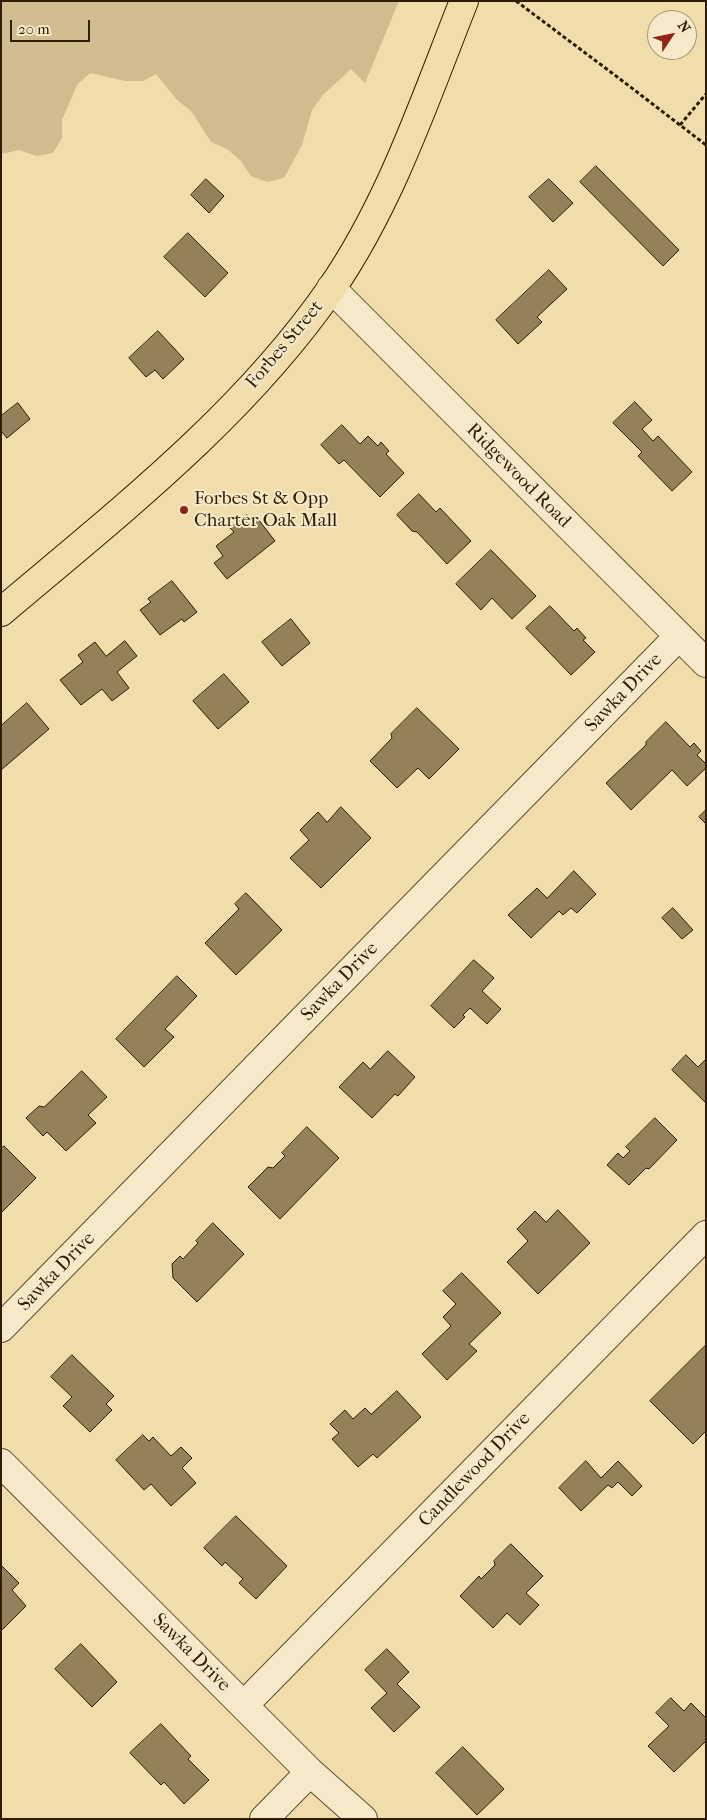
<!DOCTYPE html>
<style>
body{margin:0}
#map{position:relative;width:707px;height:1820px;overflow:hidden;background:#f1ddac;font-family:"IM FELL French Canon",serif}
canvas{display:block}
.frame{position:absolute;inset:0;border:2px solid #301c00;pointer-events:none}
.north{position:absolute;left:647px;top:10px;width:50px;height:50px;box-sizing:border-box;background:#f6e9c9;border:1px solid #a79779;border-radius:50%;rotate:56deg;font-size:14px;font-weight:700;line-height:20px;text-align:center;color:#301c00}
.north::after{content:'';display:block;margin:auto;width:18px;height:22px;background:#8f2418;clip-path:polygon(50% 0,100% 100%,50% 72%,0 100%)}
.scale{position:absolute;left:10px;top:20px;width:80px;height:22px;box-sizing:border-box;border:2px solid #301c00;border-top:0;padding-left:6px;font-size:15px;line-height:18px;white-space:nowrap;color:#301c00;-webkit-text-stroke:4px #f6e9c9;paint-order:stroke}
</style>
<div id="map">
<canvas width="707" height="1820"></canvas>
<div class="frame"></div>
<div class="north">N</div>
<div class="scale">20 m</div>
</div>
<script>
const context = document.querySelector('canvas').getContext('2d');
context.lineJoin = 'round';
function fill(path, color) { context.fillStyle = color; context.fill(path, 'evenodd'); }
function trace(path, color, width, dash) { context.strokeStyle = color; context.lineWidth = width; context.lineCap = dash ? 'butt' : 'round'; context.setLineDash(dash || []); context.stroke(path); }
function drawText(font, color, halo, rows, align = 'center') {
  context.font = font + ' "IM FELL French Canon",serif'; context.lineWidth = 4; context.setLineDash([]); context.textBaseline = 'middle'; context.strokeStyle = halo; context.fillStyle = color; for (const [text, x, y, turn = 0] of rows) {
    context.save(); context.translate(x, y); context.rotate((+turn || 0) * Math.PI / 180); context.textAlign = isNaN(turn) ? turn : align; if (halo) context.strokeText(text, 0, 0); context.fillText(text, 0, 0); context.restore();
  }
}
fill(new Path2D(`
 M1 1H399L365 83 351 69 323 95 312 110 302 145 284 178 267 182 251 176 241 161 227 149 211 142 191 111 177 100 156 74 143 81H125L90 73 77 85 62 120V138L53 153 36 156 19 150 1 154Z`), '#d0bc8f');
const building = new Path2D(`
 M596 166 679 250 663 266 580 182Z
 M206 179 224 196 209 213 191 195Z
 M549 179 573 203 553 222 529 197Z
 M188 233 228 273 205 297 164 257Z
 M549 270 567 289 537 317 542 322 518 344 496 320Z
 M158 331 184 359 163 379 155 370 146 377 129 358Z
 M635 402 652 420 642 429 653 441 658 436 692 472 672 491 638 456 642 452 613 423Z
 M18 403 30 419 7 438 1 431V416Z
 M342 425 360 444 368 436 378 446 381 442 389 451 386 454 404 473 380 497 344 460 339 464 321 445Z
 M419 494 436 512 440 508 471 541 447 564 417 532 412 531 397 515Z
 M247 515 250 519 255 515 275 541 227 579 214 563 223 556 216 546 234 532 230 528Z
 M491 550 536 596 512 619 492 598 481 610 456 584Z
 M172 581 197 612 184 622 182 619 160 635 140 610 151 602 148 599Z
 M550 606 574 631 577 628 586 638 583 640 595 652 571 675 526 628Z
 M291 619 310 643 282 666 262 642Z
 M125 641 137 656 117 672 129 688 112 701 102 689 81 705 60 680 83 662 78 655 95 642 106 656Z
 M224 674 249 702 218 729 193 701Z
 M27 703 49 729 1 770V726Z
 M417 708 459 749 429 779 418 768 397 788 370 761 392 738 391 734Z
 M666 722 690 747 694 743 701 751 697 755 706 764V768L687 786 672 770 631 810 606 783 646 745V742Z
 M341 807 371 838 321 888 290 858 309 840 300 830 318 812 327 822Z
 M706 810V824L699 817Z
 M574 871 596 894 577 913 571 908 563 915 559 911 531 938 508 915 537 888 547 898Z
 M246 893 282 930 236 975 205 943 239 909 235 904Z
 M673 908 693 930 682 939 662 918Z
 M474 960 494 978 482 991 501 1009 487 1024 470 1008 463 1015 465 1017 454 1028 431 1006Z
 M177 976 197 996 165 1029 174 1037 144 1067 116 1039Z
 M388 1051 415 1077 398 1096 395 1094 372 1118 339 1087 363 1062 370 1069Z
 M686 1055 698 1067 706 1059V1103L672 1070Z
 M82 1071 107 1097 88 1115 96 1123 66 1151 47 1132 43 1136 26 1118 39 1106 44 1107Z
 M655 1118 677 1140 649 1169 646 1168 629 1185 607 1165 618 1153 623 1158 630 1151 626 1147Z
 M307 1127 339 1158 280 1219 248 1187 268 1167 273 1168 285 1156 282 1153Z
 M4 1146 36 1178 1 1213V1149Z
 M558 1210 590 1243 538 1294 507 1262 528 1241 517 1229 535 1211 546 1222Z
 M213 1223 244 1254 197 1302 173 1278 172 1264 180 1256 183 1259 198 1243 196 1241Z
 M462 1273 501 1313 469 1344 477 1351 447 1380 422 1354 451 1326 443 1317 456 1304 443 1291Z
 M706 1345V1431L693 1444 650 1401Z
 M72 1355 114 1396 106 1404 112 1410 90 1432 63 1406 72 1397 51 1377Z
 M397 1391 421 1417 377 1458 373 1454 358 1467 332 1439 339 1433 330 1424 345 1410 353 1419 365 1408 371 1414Z
 M143 1435 149 1441 153 1437 171 1456 181 1447 192 1458 182 1468 196 1483 171 1506 151 1484 144 1490 116 1460Z
 M586 1461 601 1478 618 1461 642 1486 632 1496 618 1482 612 1488 608 1485 581 1511 559 1488Z
 M236 1516 287 1566 256 1599 239 1583 243 1579 225 1562 222 1566 204 1548Z
 M511 1544 543 1576 526 1593 539 1605 520 1625 507 1613 493 1628 460 1596 479 1576 481 1579 495 1565 494 1561Z
 M1 1565 19 1583 12 1590 26 1606 1 1631Z
 M81 1644 117 1682 92 1707 55 1669Z
 M387 1649 409 1672 397 1684 420 1707 394 1732 371 1708 387 1693 365 1670Z
 M671 1698 684 1711 691 1703 706 1718V1741L674 1772 648 1746 669 1726 656 1713Z
 M161 1724 191 1756 188 1759 209 1780 184 1804 164 1782 161 1785 130 1753Z
 M463 1747 504 1789 477 1815 436 1773Z`);
fill(building, '#948059');
trace(building, '#301c00', 1);
const minor = new Path2D(`
 M331 288 706 663
 M1 1328 679 636
 M1 1463 310 1772 363 1819
 M244 1705 706 1235
 M264 1819 310 1772`);
const major = new Path2D(`
 M1 612C118 513 243 416 331 289 391 202 425 99 464 1`);
trace(minor, '#604c2b', 30);
trace(major, '#301c00', 30);
trace(new Path2D(`
 M516 1 620 79 706 145
 M680 125 706 94`), '#301c00', 3, [4, 2.5]);
trace(minor, '#f6e9c9', 28);
trace(major, '#f1ddac', 28);
for (const [x, y, r, color] of [
 [184,510,5,"#8f2418"]
]) { const dot = new Path2D(); dot.arc(x, y, r, 0, 2 * Math.PI); context.fillStyle = color; context.fill(dot); trace(dot, '#f6e9c9', 2); }
drawText('19px', '#301c00', '#f6e9c9', [
 ["Forbes Street",285,345,-50],
 ["Ridgewood Road",518,476,45],
 ["Sawka Drive",624,693,-46],
 ["Sawka Drive",340,982,-46],
 ["Sawka Drive",57,1272,-46],
 ["Candlewood Drive",475,1470,-46],
 ["Sawka Drive",191,1653,45]
]);
drawText('19px', '#301c00', '#f6e9c9', [
 ["Forbes St & Opp",194,499],
 ["Charter Oak Mall",194,521]
], 'left');
</script>
